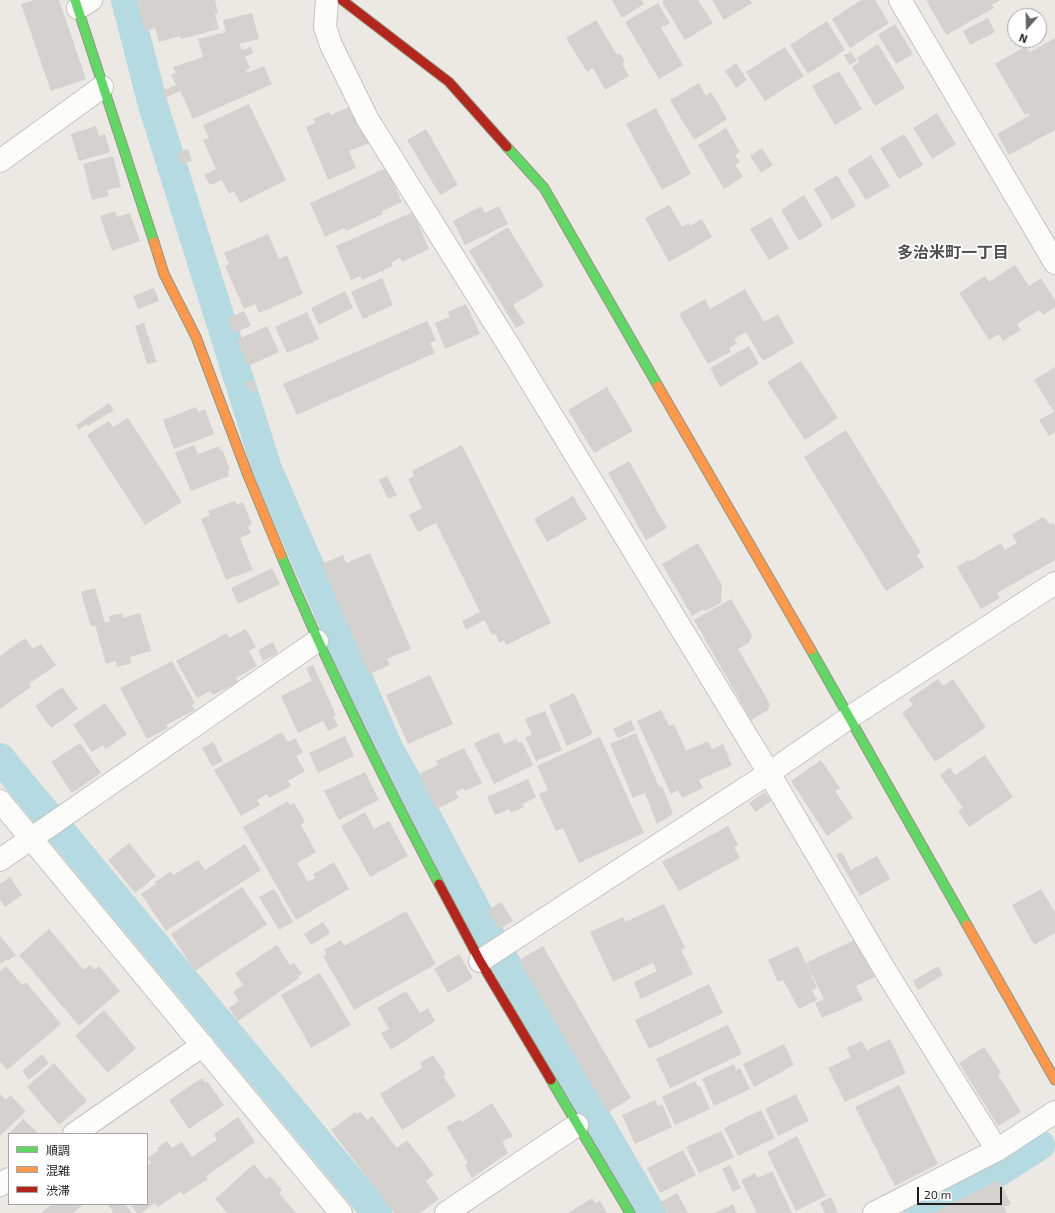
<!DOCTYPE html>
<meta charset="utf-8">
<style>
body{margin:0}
#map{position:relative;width:1055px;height:1213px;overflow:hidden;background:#ece9e5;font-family:"Exo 2","Noto Sans JP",sans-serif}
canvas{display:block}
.legend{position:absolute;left:8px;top:1133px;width:140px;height:72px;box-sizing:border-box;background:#fff;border:1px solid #a5a5a5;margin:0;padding:5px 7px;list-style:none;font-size:12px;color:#1d1d1d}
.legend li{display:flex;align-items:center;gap:8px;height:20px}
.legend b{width:20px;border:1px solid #a5a5a5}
.north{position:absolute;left:1007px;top:8px;width:40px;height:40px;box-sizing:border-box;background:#fff;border:1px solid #a5a5a5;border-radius:50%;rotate:200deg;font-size:11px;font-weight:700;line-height:16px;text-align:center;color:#1d1d1d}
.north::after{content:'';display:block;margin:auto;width:14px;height:18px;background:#656463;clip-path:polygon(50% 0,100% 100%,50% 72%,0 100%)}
.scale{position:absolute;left:917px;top:1187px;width:85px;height:18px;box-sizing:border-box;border:2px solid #1d1d1d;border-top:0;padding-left:5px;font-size:12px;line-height:14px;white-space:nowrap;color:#1d1d1d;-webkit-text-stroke:3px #fff;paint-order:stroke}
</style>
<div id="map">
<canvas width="1055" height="1213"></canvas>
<ul class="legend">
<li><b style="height:5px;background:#63d668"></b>順調</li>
<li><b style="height:5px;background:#ff974d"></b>混雑</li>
<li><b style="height:5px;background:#b3261e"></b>渋滞</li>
</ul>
<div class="north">N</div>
<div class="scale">20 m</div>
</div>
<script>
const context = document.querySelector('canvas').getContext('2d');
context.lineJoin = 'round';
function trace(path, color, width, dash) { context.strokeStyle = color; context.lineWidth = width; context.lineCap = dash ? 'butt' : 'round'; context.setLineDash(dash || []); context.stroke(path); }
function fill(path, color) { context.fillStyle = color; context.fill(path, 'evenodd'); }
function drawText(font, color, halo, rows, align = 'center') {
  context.font = font + ' "Exo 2","Noto Sans JP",sans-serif'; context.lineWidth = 3.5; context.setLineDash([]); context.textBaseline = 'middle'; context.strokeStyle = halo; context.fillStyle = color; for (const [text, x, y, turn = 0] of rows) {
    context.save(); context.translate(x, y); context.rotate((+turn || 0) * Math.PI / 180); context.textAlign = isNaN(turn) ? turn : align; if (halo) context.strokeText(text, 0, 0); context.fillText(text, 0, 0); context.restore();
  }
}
trace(new Path2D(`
 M126 0 153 105 267 469 388 748 421 807 491 938 651 1213
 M0 758 377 1213
 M919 1213 990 1177 1040 1145`), '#b6dae1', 30);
fill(new Path2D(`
 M34 0H59L86 79 51 91 21 4Z
 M141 0H215L218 13 215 14 219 29 181 39 180 36 159 42 155 28 145 31 137 1Z
 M612 0H642L644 4 622 18Z
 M665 0H698L713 23 685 40 662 2Z
 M712 0H750L752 3 724 20Z
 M861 0H875L889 23 850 48 832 19Z
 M926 0H1000L992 5 994 8 946 35Z
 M658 3 670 23 661 28 683 65 659 79 625 22Z
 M252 13 259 39 239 44 242 50 251 47 253 53 245 57 250 68 246 70 247 73 264 66 272 84 193 119 180 91 165 98 162 91 176 85 171 75 176 73 173 67 203 57 198 39 226 32 223 20Z
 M988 18 995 32 970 45 963 31Z
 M596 20 617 55 620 53 625 62 622 64 629 76 605 90 593 68 587 72 566 38Z
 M827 21 845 50 808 74 790 45Z
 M895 24 913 54 896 64 878 35Z
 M1055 38V130L1009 155 997 134 1030 115 1028 113 1025 115 995 64 1026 46 1030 52Z
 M878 44 905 88 875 106 852 67 859 62 857 58Z
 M785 47 804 76 765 101 746 72Z
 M851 52 857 61 849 65 844 55Z
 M736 63 747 80 736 88 725 71Z
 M839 71 862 109 835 125 812 86Z
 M699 83 706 96 711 92 727 119 694 140 670 100Z
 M249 104 286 180 240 203 234 191 229 194 222 180 210 185 204 175 216 169 203 140 209 138 203 125Z
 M349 107 358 127 362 125 370 143 349 151 356 168 328 180 306 127 315 123 313 119 329 112 331 115Z
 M656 108 691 174 662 190 626 124Z
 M937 113 956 144 932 159 913 128Z
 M96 126 99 136 105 134 110 152 79 161 71 134Z
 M726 128 740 152 735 155 740 162 735 165 743 177 724 189 698 145Z
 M426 129 458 185 440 195 407 140Z
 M904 134 923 165 899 179 880 148Z
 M762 148 773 165 761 173 750 156Z
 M188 149 192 161 181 164 178 152Z
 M871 155 890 186 866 200 847 170Z
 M113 156 121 187 107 190 109 196 92 200 83 164Z
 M386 168 402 202 382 211 383 214 346 231 344 228 325 237 310 203Z
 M837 175 856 206 832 220 814 189Z
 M804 195 823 226 799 241 781 210Z
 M669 205 682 227 688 223 690 226 702 219 712 237 669 262 645 218Z
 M481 206 485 213 499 206 508 224 465 245 453 221Z
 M115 211 117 217 130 213 140 241 112 251 100 216Z
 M413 212 429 249 402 262 400 258 391 263 393 266 362 280 360 276 351 280 336 246Z
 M771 217 789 248 769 260 750 229Z
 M508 227 544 286 513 305 525 323 516 328 469 251Z
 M268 234 279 259 287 255 303 294 259 313 255 304 244 309 225 266 229 264 224 253Z
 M1015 265 1029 286 1041 278 1055 300V307L1043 315 1039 310 1017 324 1021 330 1003 341 999 334 989 340 959 293 985 276 989 282Z
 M382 278 393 305 363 319 351 292Z
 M154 288 159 301 138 309 133 296Z
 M745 289 764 322 778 314 794 343 763 361 746 332 734 339 737 343 729 348 731 352 708 364 679 314 705 299 710 309Z
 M345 291 353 308 319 325 311 308Z
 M466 304 480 334 445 349 435 323 450 317 448 312Z
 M244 311 251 326 234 333 228 318Z
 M307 312 319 339 287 353 275 327Z
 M427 321 436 340 430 343 435 353 297 415 283 384Z
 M144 323 157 362 147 364 135 326Z
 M267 326 279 352 248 366 237 340Z
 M749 346 759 364 720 387 710 368Z
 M801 361 838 418 805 440 767 382Z
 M1055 367V432L1049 436 1039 420 1054 412 1034 380Z
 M253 380 257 390 251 392 246 382Z
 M607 387 633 431 594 453 568 410Z
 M109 403 114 410 88 426 86 424 79 430 76 425Z
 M196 407 198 412 205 409 214 434 174 449 163 420Z
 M128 418 182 502 145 525 87 435 109 421 113 427Z
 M846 430 921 553 917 555 924 567 886 591 804 457Z
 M194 445 198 454 219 446 220 450 222 449 230 470 228 471 229 476 191 491 175 453Z
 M462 445 551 623 506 645 504 640 500 643 495 634 492 635 484 620 466 630 462 621 480 612 436 523 418 532 409 515 422 508 408 479 414 476 412 471Z
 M629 461 667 528 646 540 608 473Z
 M387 476 397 495 388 499 379 480Z
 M573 496 587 519 547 542 534 519Z
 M235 501 237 505 243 502 252 524 248 526 251 533 240 538 253 570 226 580 201 519 210 515 208 511Z
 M1043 517 1050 524 1053 523 1055 527V560L997 593 1000 598 981 609 957 567 968 560 969 562 1001 543 1005 550 1017 543 1012 535Z
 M698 543 722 585 721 603 705 611 704 609 692 616 662 564Z
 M370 553 411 649 387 659 390 665 369 674 322 564 343 555 346 563Z
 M272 568 280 584 238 604 231 588Z
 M95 588 105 623 110 621 109 616 122 613 123 618 140 613 151 651 130 657 132 663 117 667 116 661 106 664 95 625 91 627 81 592Z
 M731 599 752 635 749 643 738 649 770 704 768 710 751 720 694 620Z
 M246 629 256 647 249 651 257 666 236 678 238 682 213 695 210 691 197 698 176 661 227 633 229 638Z
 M25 638 33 649 41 644 56 665 29 684 31 687 0 709V656Z
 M273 642 278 653 263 661 258 650Z
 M172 661 195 703 192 705 195 710 166 725 168 728 147 739 120 688Z
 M313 665 336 715 333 716 338 726 328 731 323 721 298 733 281 696 312 681 306 668Z
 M430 675 453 724 408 744 386 695Z
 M938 679 943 686 953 679 986 727 935 762 902 713 913 705 909 699Z
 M62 687 78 709 51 728 35 706Z
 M574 693 593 734 567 746 549 705Z
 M105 703 127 734 106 749 103 745 92 752 73 725Z
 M661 710 669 726 674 724 686 751 708 741 712 749 723 744 732 765 699 780 703 788 682 798 678 790 671 794 637 721Z
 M545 711 562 750 536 761 525 737 532 735 525 719Z
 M631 720 635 730 618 738 613 729Z
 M282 732 288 742 295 738 303 752 296 756 305 771 288 781 291 786 269 798 267 794 257 800 260 805 241 816 214 770Z
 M499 732 504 744 516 739 518 743 522 742 533 765 494 784 474 743Z
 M636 733 659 787 662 786 673 814 657 824 645 793 633 798 610 744Z
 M345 736 354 756 318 773 309 753Z
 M600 737 644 833 579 863 563 828 556 831 539 794 548 790 537 766Z
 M213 742 223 761 212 766 202 748Z
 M80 743 101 773 72 793 51 762Z
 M464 748 482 783 465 791 463 788 455 792 459 798 436 809 419 774 438 765 436 761Z
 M985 755 1013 797 969 827 958 811 963 808 940 775 950 767 955 775Z
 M821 760 840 788 835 791 853 818 827 836 791 781Z
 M365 772 379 800 339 820 324 791Z
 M528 779 536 797 523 804 524 807 511 813 509 809 495 815 487 797Z
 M765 792 771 801 756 812 749 803Z
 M288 801 290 805 294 803 305 822 301 825 316 852 297 863 308 882 315 878 313 874 334 862 349 889 296 920 243 827Z
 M365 812 374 829 389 821 408 856 370 877 341 826Z
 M728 826 738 845 734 847 740 858 679 891 662 862Z
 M129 843 156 876 135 893 108 860Z
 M245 844 261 870 166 931 141 894 156 884 155 882 171 871 173 875 198 860 205 870Z
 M842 852 851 870 877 856 890 879 860 896 836 855Z
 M10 877 22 895 5 907 0 900V884Z
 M242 887 267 924 195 971 171 934Z
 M274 889 293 922 279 930 259 897Z
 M1041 889 1055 912V933L1034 945 1012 905Z
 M501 902 513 921 499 929 488 910Z
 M664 904 685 948 681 950 693 974 641 999 634 982 657 971 653 963 613 982 590 932 623 917 625 922Z
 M406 911 436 964 354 1010 323 956 327 954 324 950 341 940 344 946Z
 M323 922 330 933 311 945 304 934Z
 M49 929 84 970 90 965 94 970 99 966 120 991 79 1026 19 955Z
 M0 936 16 955 8 961 7 959 0 964Z
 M856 939 875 977 856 986 863 1000 822 1018 815 1003 824 999 806 963Z
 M277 945 290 965 294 963 302 974 298 976 299 978 238 1021 229 1008 239 1001 233 992 243 985 235 973Z
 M543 946 631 1098 608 1112 519 960Z
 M798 946 817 988 812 990 817 1000 799 1009 783 980 778 982 768 960Z
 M459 954 473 978 448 993 434 969Z
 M6 966 22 985 26 982 61 1024 7 1070 0 1061V971Z
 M938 966 943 975 918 990 913 981Z
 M320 973 351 1025 311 1048 281 995Z
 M709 984 723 1013 649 1049 635 1020Z
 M406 991 420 1013 428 1008 435 1021 391 1050 381 1033 389 1029 377 1008Z
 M104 1010 136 1048 108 1073 75 1036Z
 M728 1025 742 1054 670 1088 656 1059Z
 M890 1039 906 1073 845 1102 828 1068 851 1057 846 1048 862 1041 867 1050Z
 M784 1044 794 1065 754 1087 743 1064Z
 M984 1047 1001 1073 998 1075 1021 1112 998 1126 959 1063Z
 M42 1054 49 1063 29 1080 22 1071Z
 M433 1055 446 1074 443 1076 456 1096 402 1130 380 1094 422 1068 420 1063Z
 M54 1063 87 1101 59 1125 27 1087Z
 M734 1064 736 1070 740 1068 750 1089 714 1106 702 1079Z
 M202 1078 205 1083 207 1081 224 1105 189 1129 169 1100Z
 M695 1081 698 1087 700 1086 710 1109 675 1125 662 1097Z
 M899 1085 938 1164 895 1186 855 1107Z
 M0 1094 6 1100 10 1095 26 1111 0 1136Z
 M796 1094 809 1121 778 1136 765 1109Z
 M655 1100 658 1106 662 1104 672 1127 635 1144 622 1115Z
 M492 1103 513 1136 502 1142 508 1153 472 1178 465 1165 468 1163 446 1127 460 1119 462 1122Z
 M761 1110 775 1138 738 1156 724 1128Z
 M360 1111 367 1120 372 1116 397 1148 407 1140 434 1175 426 1181 439 1199 420 1213H394L331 1130 355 1112 357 1114Z
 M238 1117 255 1142 206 1176 208 1179 183 1195 180 1192 158 1207 155 1203 141 1213H137L130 1204H147V1165L151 1163 147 1158 159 1150 157 1148 167 1141 172 1148 182 1142 192 1157 217 1140 214 1134Z
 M23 1119 39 1134H9Z
 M721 1131 734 1157 699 1173 686 1147Z
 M797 1136 826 1196 796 1211 767 1152Z
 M683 1150 696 1175 660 1193 647 1168Z
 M254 1164 266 1179 270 1176 282 1190 279 1193 296 1213H227L215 1199Z
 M730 1165 741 1188 733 1192 722 1169Z
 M772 1171 792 1213H757L741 1180 755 1173 758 1178Z
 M999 1180 1011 1204 1004 1207 1007 1213H933Z
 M677 1193 688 1213H667L661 1202Z
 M831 1197 838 1213H825L820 1203Z
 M592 1198 596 1203 600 1201 607 1213H568Z
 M52 1204H84L73 1213H41Z
 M107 1204H125L132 1213H112L113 1211Z
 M733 1204 737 1213H715Z`), '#d4d1ce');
const street = new Path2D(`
 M327 0 325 27 331 45 368 120 516 357 769 773 883 967 997 1150
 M900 0 1055 263
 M78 8 91 0
 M0 161 102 87
 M0 801 341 1213
 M0 860 317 641
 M480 961 769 773 850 717 1055 583
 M74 1134 203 1045
 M0 1185 9 1179
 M446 1213 577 1125
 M874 1213 997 1150 1055 1112`);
const fast = new Path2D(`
 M75 0 154 242
 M507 147 544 188 658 386
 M281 555C328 668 382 776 439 884
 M811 650 967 925
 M551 1080 630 1213`);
const slow = new Path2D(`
 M154 242 164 274 196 337 249 478 281 555
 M658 386 811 650
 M967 925 1055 1080`);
const jam = new Path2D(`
 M342 0 449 82 507 147
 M439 884 480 961 551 1080`);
trace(street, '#c4c3c1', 24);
trace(fast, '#95957c', 11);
trace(slow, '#95957c', 11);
trace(jam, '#95957c', 11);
trace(street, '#fcfcfb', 22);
trace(fast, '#63d668', 9);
trace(slow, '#ff974d', 9);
trace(jam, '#b3261e', 9);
drawText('bold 16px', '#505050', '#fff', [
 ["多治米町一丁目",953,253]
]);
</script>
